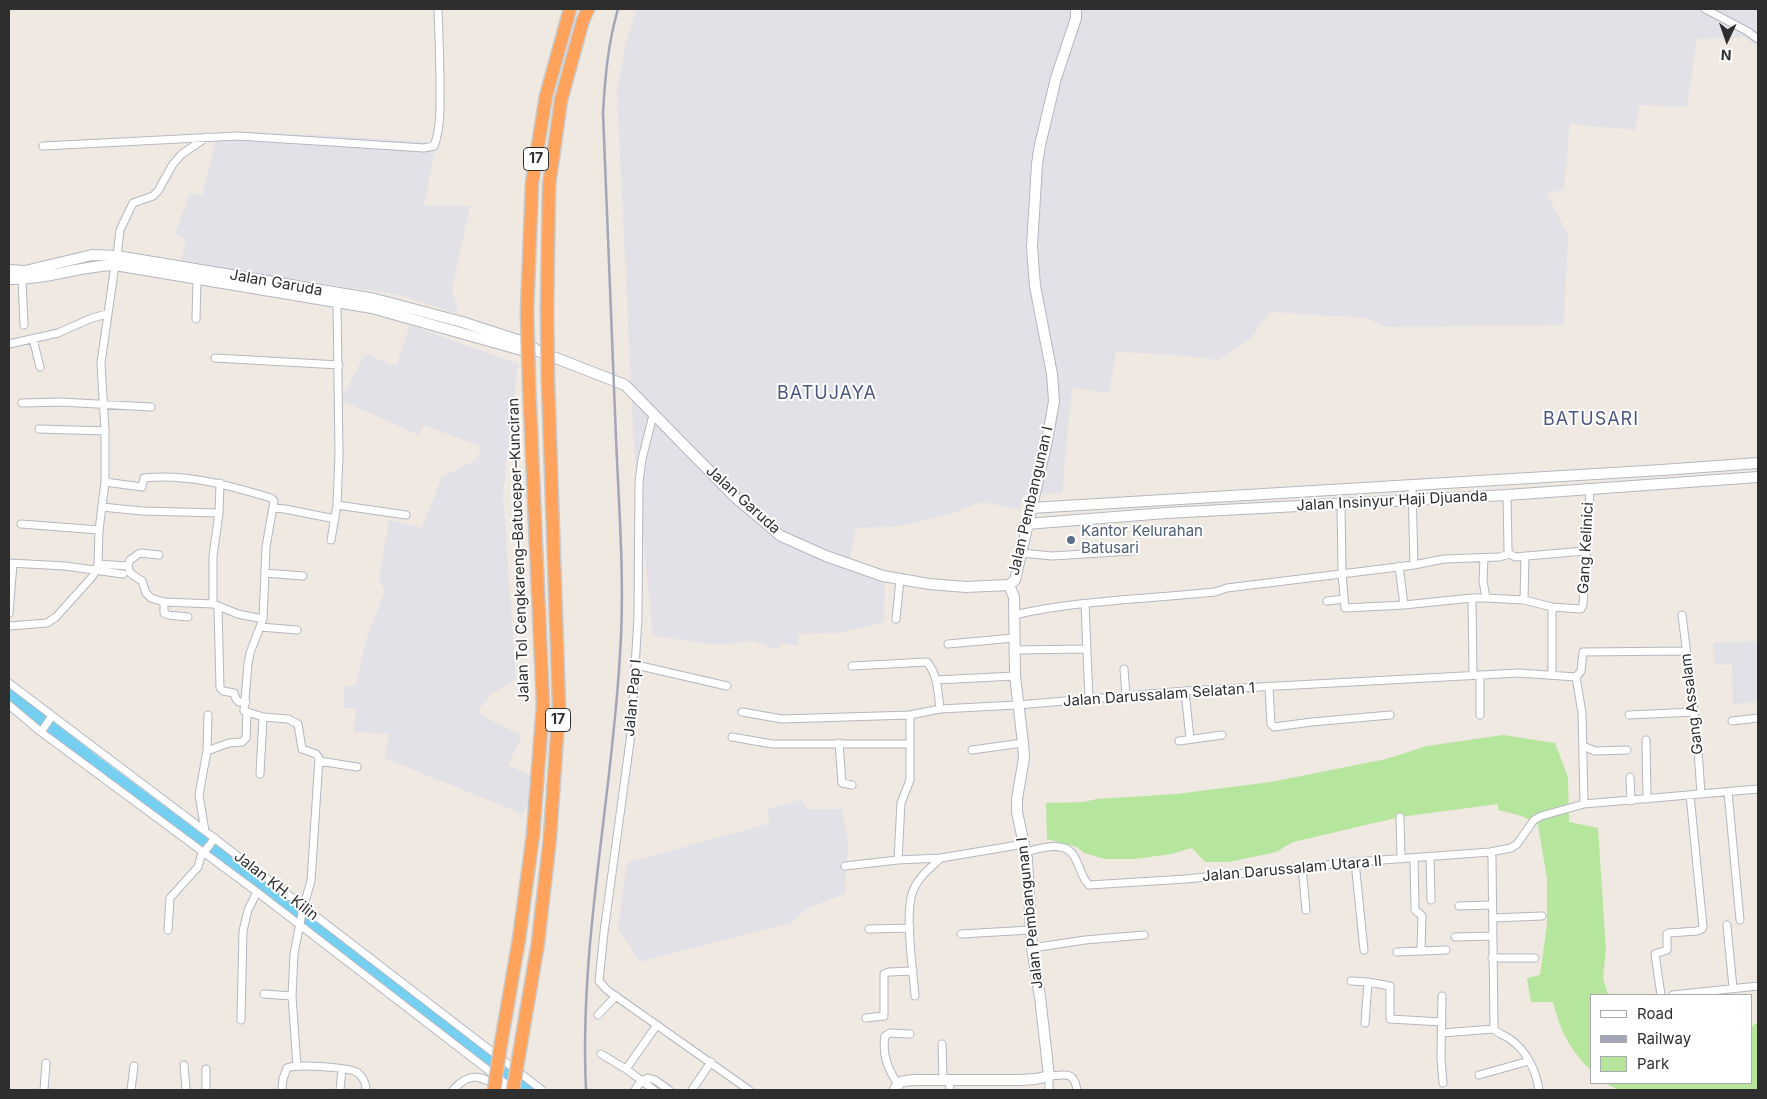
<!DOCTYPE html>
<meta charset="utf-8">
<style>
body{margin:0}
#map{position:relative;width:1767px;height:1099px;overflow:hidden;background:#efe9e1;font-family:Inter,sans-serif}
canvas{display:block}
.frame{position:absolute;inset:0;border:10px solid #2e2e2e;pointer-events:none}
.legend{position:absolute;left:1590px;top:994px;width:162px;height:90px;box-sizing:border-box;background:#fff;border:1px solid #ababab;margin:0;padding:6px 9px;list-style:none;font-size:15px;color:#2e2e2e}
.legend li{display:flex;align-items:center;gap:10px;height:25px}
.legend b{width:25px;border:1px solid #ababab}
.north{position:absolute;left:1702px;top:15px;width:50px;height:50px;-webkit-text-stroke:4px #fff;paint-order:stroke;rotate:183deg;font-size:14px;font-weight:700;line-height:20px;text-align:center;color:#2e2e2e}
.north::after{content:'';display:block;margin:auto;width:18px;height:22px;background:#2e2e2e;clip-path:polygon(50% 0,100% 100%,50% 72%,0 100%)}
</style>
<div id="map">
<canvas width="1767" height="1099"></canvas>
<div class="frame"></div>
<ul class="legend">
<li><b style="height:6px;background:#fff"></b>Road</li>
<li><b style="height:6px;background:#a3a6b8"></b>Railway</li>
<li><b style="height:14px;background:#b6e59e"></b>Park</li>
</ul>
<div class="north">N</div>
</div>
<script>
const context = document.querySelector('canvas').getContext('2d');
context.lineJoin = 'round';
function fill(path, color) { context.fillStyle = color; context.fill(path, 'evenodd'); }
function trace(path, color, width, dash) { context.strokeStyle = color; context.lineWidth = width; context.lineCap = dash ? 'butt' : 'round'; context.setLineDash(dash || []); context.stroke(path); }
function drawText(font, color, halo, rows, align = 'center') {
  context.font = font + ' Inter,sans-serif'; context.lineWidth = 4; context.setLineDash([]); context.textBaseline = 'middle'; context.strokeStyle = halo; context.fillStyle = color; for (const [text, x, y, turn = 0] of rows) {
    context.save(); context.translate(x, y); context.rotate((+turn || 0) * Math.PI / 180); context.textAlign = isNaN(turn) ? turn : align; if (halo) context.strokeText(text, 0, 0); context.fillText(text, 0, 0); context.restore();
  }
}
fill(new Path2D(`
 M637 9H1758V47L1744 37 1697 39 1687 107 1639 105 1635 130 1570 124 1564 189 1547 194 1568 235 1564 325 1385 327 1367 318 1270 312 1250 339 1217 360 1179 355 1116 352 1109 393 1072 388 1062 493 1022 495 1020 509 981 502 951 514 900 526 856 528 849 561 885 577 884 622 838 633 798 634V646L781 643 778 650 753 641 717 645 653 636 634 448 617 93 626 42Z
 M218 133 322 135 436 143 424 206H470L452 289 459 314 395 294 249 273 181 260 186 238 175 234 190 193 202 195Z
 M410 325 518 364 503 494 516 679 490 695 479 709 482 716 522 736 508 765 541 781 523 814 384 758 389 734 354 732 356 708H344V687L356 685 366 640 385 591 379 580 389 520 422 528 442 477 476 460 482 447 424 425 418 435 341 400 365 354 396 366Z
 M1758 641V702L1733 704 1732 664 1714 665 1713 643Z
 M802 799 807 809H842L848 844 845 894 807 908 793 922 639 962 633 951 618 929 627 863 770 823 767 809Z`), '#e3e1e8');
fill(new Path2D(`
 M1503 735 1555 743 1568 777 1569 822 1598 828 1606 950 1603 978 1608 995H1591V1070C1569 1050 1560 1029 1553 1002H1531L1527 978 1540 975 1547 924V879L1538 825 1522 816 1498 810V804L1400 817 1293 842 1276 852 1229 862H1205L1192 848 1171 854 1135 859H1105L1084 853 1077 847 1047 839 1046 803 1083 802 1097 799 1176 794 1271 782 1386 759 1427 746Z
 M1758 1022V1090H1619L1605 1083H1751V1027Z`), '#b6e59e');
trace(new Path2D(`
 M9 696 94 762 316 928 528 1090`), '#75cff0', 14);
const street = new Path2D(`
 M1705 9 1747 31 1758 39
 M43 146 238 136 424 148 434 146C441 127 440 108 440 88 440 61 439 35 438 9
 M117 256 120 230 133 203 153 196 158 191 173 164 182 154 207 137
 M22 279 24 325
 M196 319 197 279
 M33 339 40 367
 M9 344 58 333 92 318 107 314
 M215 358 339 365
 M22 403 61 402 151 407
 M653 415 642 459 639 482 638 617 631 734 604 932 599 981 607 990 749 1090
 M39 429 105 431
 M105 482 142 487 144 478C187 473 231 486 271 498L274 501 266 547 263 619 250 653 248 664 244 711 263 717 288 719 298 724 302 749 316 754 319 758 311 881 303 908 294 954 292 996 297 1066
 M1412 485 1414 565
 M1507 495 1508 550 1510 554
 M1341 503 1342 574 1345 608 1404 605 1472 598H1486
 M337 505 406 515
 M102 507 142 511 219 513
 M273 508 285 509 335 519
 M21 524 99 530
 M331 540 337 505 339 455 337 301
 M1021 553 1052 556 1132 551
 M1484 558 1483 581 1486 598 1524 600 1552 607 1581 609 1583 605 1590 489
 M9 563 65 566 123 574
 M98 564 128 566 130 573 142 581 146 593 151 598 164 602 213 604 238 614 263 619
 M128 566 130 560 140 553 159 555
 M1399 566 1404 605
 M265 573 303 576
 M1472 598 1473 675
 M1524 600 1525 556
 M1327 601 1344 599
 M164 602V613L168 615 188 617
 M213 604V556L219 513 220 483
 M1085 604 1089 699
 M218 606 220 688 223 691 234 693 236 699 239 702H246
 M1552 607V675
 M9 613 13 564
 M1014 615C1079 600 1148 599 1215 592L1227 588 1414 565 1444 559 1499 557 1510 554 1515 557 1585 551
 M1682 615 1697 735 1701 794
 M896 619 900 579
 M9 626 47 623 56 617 92 577 96 570 98 564 99 530 105 482V431L101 363 115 265
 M260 627 297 630
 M948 644 1014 638
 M1015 650 1086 649
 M636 665 727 686
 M852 666 927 662C938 675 938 693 940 709
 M1124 669 1126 696
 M1480 675V715
 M1576 677 1581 671 1583 652 1686 651
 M1576 677 1582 713 1584 804
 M936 680 1015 676
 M9 683 205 831 542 1090
 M1269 688 1271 724 1274 727 1312 722 1390 715
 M1185 691 1190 739
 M9 705 41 732 257 892 514 1090
 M742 712 782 719 910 715 940 709 1017 705 1185 691 1519 673 1576 677
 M1629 715 1694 712
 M1732 721 1758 718
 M41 732 52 716
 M732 737 772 744H909
 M1646 740 1647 799
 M1179 741 1222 735
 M839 743 842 783 852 785
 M1583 746 1595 751 1627 750
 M972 750 1023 743
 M207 751 229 743 242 742 246 738 247 712
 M319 761 357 767
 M260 774 263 717
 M1630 777 1631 801
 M1728 792 1740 920
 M1400 817 1401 859
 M205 831 199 795 207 751 208 715
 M1026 852C1040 848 1065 840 1074 856 1080 866 1081 877 1089 885L1186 879 1355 862 1490 852 1511 848 1517 844 1534 820 1541 816 1584 804 1758 789
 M1490 852 1492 857 1494 1029
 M1430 857 1431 900
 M1414 858 1415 910 1422 916 1421 950
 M898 860 901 803 910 780V715
 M1355 862 1364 950
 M845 866 898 860 941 858 1024 844
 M1302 867 1306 910
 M1459 906 1492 905
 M1493 918 1542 916
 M1727 925 1733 988
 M869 929 910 928
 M168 930 170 898 198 867 201 856 215 838
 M961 934 1030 930
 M1455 937 1492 936
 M1032 948 1085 940 1144 935
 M1397 952 1446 950
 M1492 958H1535
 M1351 981 1368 982
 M264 994 292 996
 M1661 995 1655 954 1667 950V934L1669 933 1697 931 1702 929 1703 927 1690 795
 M1673 995 1758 986
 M915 996C913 971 905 916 912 894 916 879 930 868 941 858
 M1442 996 1441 1058 1443 1083
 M598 1015 616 996
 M866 1018 884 1016V974L889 972 913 971
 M241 1020 243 931 248 910 257 892
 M1365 1023 1368 982 1390 986V1019L1442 1022
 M1494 1029C1498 1034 1504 1035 1510 1039 1527 1051 1536 1071 1539 1090
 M1442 1033 1494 1029
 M942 1044 943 1080
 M601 1054 626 1069
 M184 1065 186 1090
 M206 1069V1090
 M1479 1075 1529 1061
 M949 1080 950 1090
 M898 1084C888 1070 882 1053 885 1036L890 1033 910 1034
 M44 1090 46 1063
 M131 1090 134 1066
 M282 1090 283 1079 287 1068C297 1064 350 1067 358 1073 363 1077 366 1084 366 1090
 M340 1090 342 1069
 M453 1090C472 1069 483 1077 504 1090
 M635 1090 641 1081 648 1078 655 1080 669 1090
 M654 1090 626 1069 657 1025
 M692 1090 711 1062
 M1049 1090V1076C1066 1075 1074 1071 1077 1090`);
const secondary = new Path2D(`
 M9 270 25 271 92 255 117 256 375 299 462 322 527 343 538 351 625 385 736 498 781 536 826 556 883 576 929 584 966 587 1009 585
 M9 279C46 280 78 266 115 265L372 308 525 351H535
 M1031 508 1662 470 1758 463
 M1026 524 1166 513 1507 495 1758 477
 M1009 585 1015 580 1047 441 1054 401 1052 374 1035 286 1032 247 1037 164 1040 145 1056 78 1076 18V9
 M895 1090C898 1080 905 1081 914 1080H1020L1036 1079 1049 1076 1040 997 1032 948 1027 859 1017 812V799L1024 758 1023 743 1015 676 1014 597 1009 585`);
const highway = new Path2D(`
 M547 311 549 185 561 100 583 20 588 9
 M527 312 532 183 546 96 570 9
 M501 1043 519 939 533 835 543 705 529 384
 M519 1055 538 943 550 837 559 706 548 382`);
trace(street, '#b4b7c1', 9);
trace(secondary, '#b4b7c1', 12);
trace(highway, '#c9c9c9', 15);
trace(street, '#fff', 7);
trace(secondary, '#fff', 10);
trace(highway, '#ffa35c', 12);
trace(new Path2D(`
 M586 1090C579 944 612 800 620 654 625 583 619 510 616 438 612 330 607 222 603 113 605 78 608 43 618 9`), '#a3a6b8', 2.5);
const highwayBridge = new Path2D(`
 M547 311 548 382
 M527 312 529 384
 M494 1090 501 1043
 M513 1090 519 1055`);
trace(highwayBridge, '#c9c9c9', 15, []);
trace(highwayBridge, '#ffa35c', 12);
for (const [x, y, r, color] of [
 [1071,540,5,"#5c6f8a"]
]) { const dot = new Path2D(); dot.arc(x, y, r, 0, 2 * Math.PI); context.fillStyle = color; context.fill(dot); trace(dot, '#fff', 2); }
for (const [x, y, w] of [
 [536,159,25],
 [558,720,25]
]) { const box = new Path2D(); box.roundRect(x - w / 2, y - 11.5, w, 23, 4); context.fillStyle = '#fff'; context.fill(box); trace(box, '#2e2e2e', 1); }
drawText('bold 14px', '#2e2e2e', null, [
 ["17",536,159],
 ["17",558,720]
]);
drawText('15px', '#2e2e2e', '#fff', [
 ["Jalan Garuda",276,283,10],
 ["Jalan Garuda",743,500,42],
 ["Jalan Pembangunan I",1031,501,-77],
 ["Jalan Insinyur Haji Djuanda",1392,501,-3],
 ["Gang Kelinici",1586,548,-87],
 ["Jalan Tol Cengkareng–Batuceper–Kunciran",519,550,-92],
 ["Jalan Darussalam Selatan 1",1159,695,-4],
 ["Jalan Pap I",633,698,-85],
 ["Gang Assalam",1692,704,-97],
 ["Jalan Darussalam Utara II",1292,869,-5],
 ["Jalan KH. Kilin",276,886,38],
 ["Jalan Pembangunan I",1030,913,-96]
]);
drawText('15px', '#4e5e75', '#fff', [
 ["Kantor Kelurahan",1081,531],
 ["Batusari",1081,548]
], 'left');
context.letterSpacing = '1px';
drawText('18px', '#4d5680', '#fff', [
 ["BATUJAYA",827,394],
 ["BATUSARI",1591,420]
]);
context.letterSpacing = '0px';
</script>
